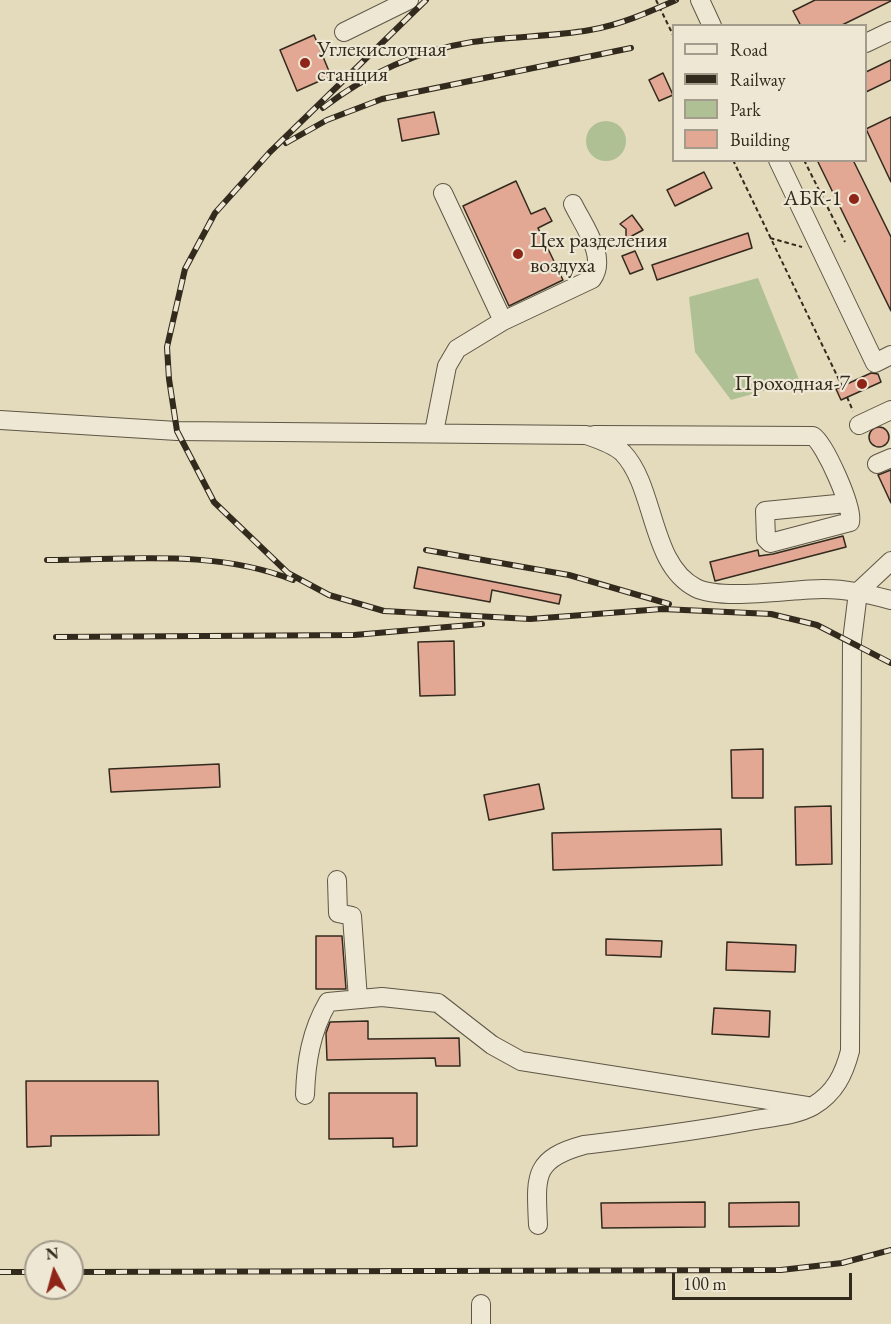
<!DOCTYPE html>
<meta charset="utf-8">
<style>
body{margin:0}
#map{position:relative;width:891px;height:1324px;overflow:hidden;background:#e4dabc;font-family:"EB Garamond",serif}
canvas{display:block}
.legend{position:absolute;left:672px;top:24px;width:195px;height:138px;box-sizing:border-box;background:#ede7d3;border:2px solid #a39b8b;margin:0;padding:8px 10px;list-style:none;font-size:18px;color:#332a1e}
.legend li{display:flex;align-items:center;gap:12px;height:30px}
.legend b{width:30px;border:2px solid #a39b8b}
.north{position:absolute;left:24px;top:1240px;width:60px;height:60px;box-sizing:border-box;background:#ede7d3;border:2px solid #a39b8b;border-radius:50%;rotate:354deg;font-size:16px;font-weight:700;line-height:24px;text-align:center;color:#332a1e}
.north::after{content:'';display:block;margin:auto;width:21px;height:27px;background:#8f2418;clip-path:polygon(50% 0,100% 100%,50% 72%,0 100%)}
.scale{position:absolute;left:672px;top:1273px;width:180px;height:27px;box-sizing:border-box;border:3px solid #332a1e;border-top:0;padding-left:8px;font-size:18px;line-height:21px;white-space:nowrap;color:#332a1e;-webkit-text-stroke:4px #ede7d3;paint-order:stroke}
</style>
<div id="map">
<canvas width="891" height="1324"></canvas>
<ul class="legend">
<li><b style="height:8px;background:#ede7d3"></b>Road</li>
<li><b style="height:8px;background:#332a1e"></b>Railway</li>
<li><b style="height:16px;background:#afc194"></b>Park</li>
<li><b style="height:16px;background:#e2a894"></b>Building</li>
</ul>
<div class="north">N</div>
<div class="scale">100 m</div>
</div>
<script>
const context = document.querySelector('canvas').getContext('2d');
context.lineJoin = 'round';
function fill(path, color) { context.fillStyle = color; context.fill(path, 'evenodd'); }
function trace(path, color, width, dash) { context.strokeStyle = color; context.lineWidth = width; context.lineCap = dash ? 'butt' : 'round'; context.setLineDash(dash || []); context.stroke(path); }
function drawText(font, color, halo, rows, align = 'center') {
  context.font = font + ' "EB Garamond",serif'; context.lineWidth = 4.5; context.setLineDash([]); context.textBaseline = 'middle'; context.strokeStyle = halo; context.fillStyle = color; for (const [text, x, y, turn = 0] of rows) {
    context.save(); context.translate(x, y); context.rotate((+turn || 0) * Math.PI / 180); context.textAlign = isNaN(turn) ? turn : align; if (halo) context.strokeText(text, 0, 0); context.fillText(text, 0, 0); context.restore();
  }
}
fill(new Path2D(`
 M586 141a20 20 0 1 1 40 0a20 20 0 1 1-40 0Z
 M758 278 802 387 763 391 731 400 695 352 689 297Z`), '#afc194');
const building = new Path2D(`
 M815 0H891V1L840 26H801L793 11Z
 M314 35 331 76 297 91 280 50Z
 M891 60V80L866 92V72Z
 M663 73 673 95 659 101 649 80Z
 M434 112 439 134 402 141 398 119Z
 M891 117V182L866 129Z
 M817 160H853L891 237V311Z
 M704 172 712 188 675 206 667 190Z
 M516 181 531 214 545 208 552 221 538 228 563 280 509 306 463 206Z
 M632 215 643 230 626 239V229L620 224Z
 M748 233 752 248 657 280 652 265Z
 M635 251 643 269 630 274 622 256Z
 M871 373 878 374 881 382 841 400 836 389Z
 M869 437a10 10 0 1 1 20 0a10 10 0 1 1-20 0Z
 M891 470V503L878 475Z
 M843 536 846 547 715 581 710 562 758 550 759 556 773 554Z
 M418 567 561 595 559 604 492 590 490 602 414 588Z
 M454 641 455 695 420 696 418 642Z
 M763 749V798H732L731 750Z
 M219 764 220 787 111 792 109 769Z
 M539 784 544 809 489 820 484 795Z
 M831 806 832 864 796 865 795 807Z
 M721 829 722 865 553 870 552 833Z
 M316 936H342L346 989H316Z
 M606 939 662 941 661 957 606 955Z
 M727 942 796 945 795 972 726 970Z
 M714 1008 770 1011 769 1037 712 1034Z
 M368 1021V1039L459 1038 460 1066H436L435 1058 327 1060 326 1033 330 1022Z
 M26 1081H158L159 1135 51 1136V1146L27 1147Z
 M329 1093H417V1146L393 1147V1138L329 1139Z
 M705 1202V1227L602 1228 601 1203Z
 M799 1202V1226L729 1227V1203Z`);
fill(building, '#e2a894');
trace(building, '#332a1e', 1.5);
const minor = new Path2D(`
 M700 0 712 26
 M344 32 409 0
 M866 43 891 31
 M778 160 875 363 891 355
 M443 193 503 321 592 279C608 257 583 225 573 204
 M0 420 177 431 586 435C598 439 614 444 623 453 656 488 650 565 696 588 722 601 792 589 823 589 847 589 868 594 891 600
 M859 425 891 410
 M434 432 447 366 457 349 503 321
 M594 435 813 436C825 444 854 509 850 522L770 543 766 539 765 511 847 503
 M877 464 891 458
 M337 880 338 913 352 916 358 999
 M305 1095C306 1062 311 1031 328 1002L382 997 438 1003 492 1045 521 1061 807 1106
 M538 1225C536 1177 532 1159 584 1145 641 1138 699 1131 755 1120 774 1117 797 1115 813 1106 835 1093 844 1074 850 1051L852 641 858 592 891 561
 M481 1324V1304`);
trace(minor, '#5f5646', 20);
trace(new Path2D(`
 M656 0 674 37
 M733 160 842 386
 M804 160 845 242
 M770 238 802 247
 M847 397 853 411`), '#332a1e', 2, [4.5, 3]);
trace(minor, '#ede7d3', 18);
const rail = new Path2D(`
 M426 0 270 152 215 213 185 269 167 347 169 379 177 431 214 502 288 573 329 595 384 611 530 619 662 609 771 614 817 625 891 663
 M323 108C367 74 416 51 472 42 511 36 551 37 590 30 620 25 649 12 676 0
 M286 143 327 120 382 99 631 48
 M426 550 569 575 669 604
 M47 560C129 560 215 549 293 580
 M56 637 354 635 482 624
 M0 1272H36
 M72 1272 781 1270 842 1263 891 1250`);
trace(rail, '#332a1e', 6);
trace(rail, '#ede7d3', 4, [11]);
for (const [x, y, r, color] of [
 [305,63,6,"#8f2418"],
 [854,199,6,"#8f2418"],
 [518,254,6,"#8f2418"],
 [862,384,6,"#8f2418"]
]) { const dot = new Path2D(); dot.arc(x, y, r, 0, 2 * Math.PI); context.fillStyle = color; context.fill(dot); trace(dot, '#ede7d3', 2); }
drawText('22px', '#332a1e', '#ede7d3', [
 ["Углекислотная",317,50],
 ["станция",317,75],
 ["АБК-1",842,199,"right"],
 ["Цех разделения",530,241],
 ["воздуха",530,266],
 ["Проходная-7",850,384,"right"]
], 'left');
</script>
